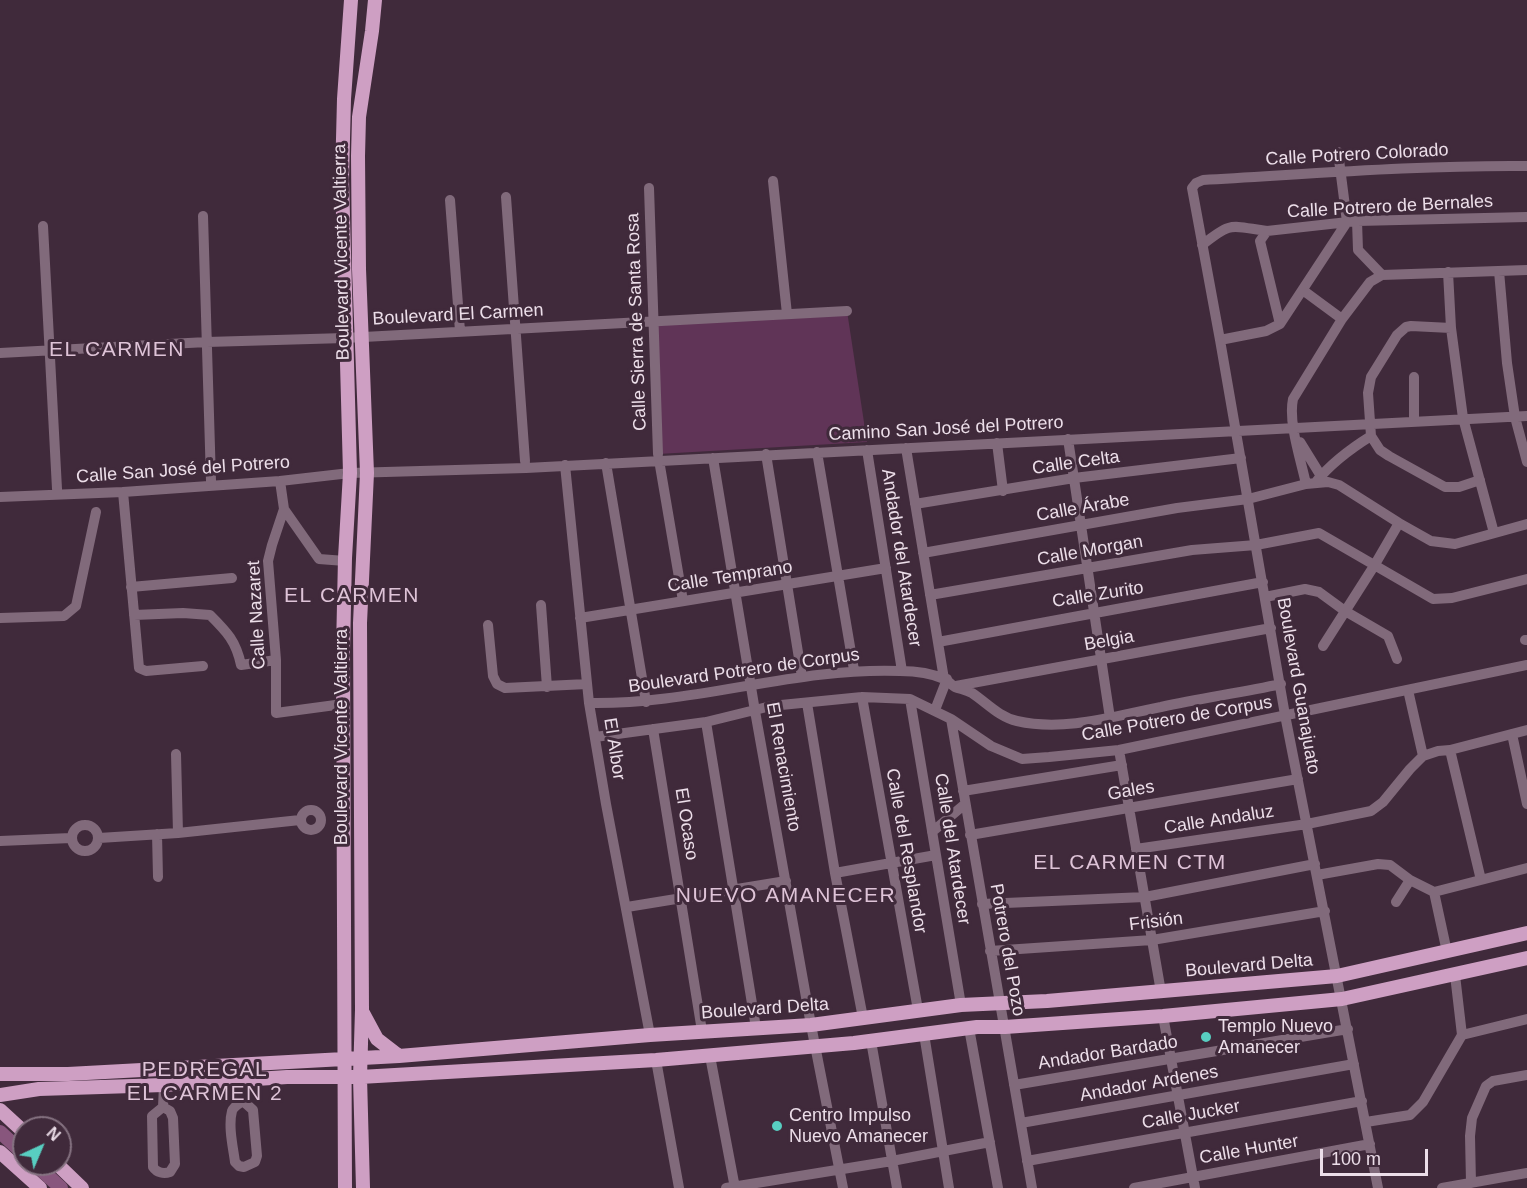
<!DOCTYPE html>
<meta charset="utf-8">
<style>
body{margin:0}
#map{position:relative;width:1527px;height:1188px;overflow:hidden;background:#402a3b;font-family:Helvetica,sans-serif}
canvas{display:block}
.north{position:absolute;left:12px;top:1116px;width:60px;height:60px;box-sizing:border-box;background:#402a3b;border:2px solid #857281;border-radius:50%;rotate:44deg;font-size:16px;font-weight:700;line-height:24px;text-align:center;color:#ecdee9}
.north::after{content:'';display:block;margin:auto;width:21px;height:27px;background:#58cec1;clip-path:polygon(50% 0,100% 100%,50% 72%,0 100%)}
.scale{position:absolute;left:1320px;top:1149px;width:108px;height:27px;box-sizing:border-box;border:3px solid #ecdee9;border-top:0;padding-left:8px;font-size:18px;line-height:21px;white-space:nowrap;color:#ecdee9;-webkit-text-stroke:4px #402a3b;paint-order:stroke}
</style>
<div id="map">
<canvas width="1527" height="1188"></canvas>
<div class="north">N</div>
<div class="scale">100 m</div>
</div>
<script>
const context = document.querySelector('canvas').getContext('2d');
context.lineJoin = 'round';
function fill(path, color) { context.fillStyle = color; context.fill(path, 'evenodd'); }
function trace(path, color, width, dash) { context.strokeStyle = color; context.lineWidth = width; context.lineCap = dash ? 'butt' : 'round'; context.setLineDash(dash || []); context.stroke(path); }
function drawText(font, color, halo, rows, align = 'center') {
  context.font = font + ' Helvetica,sans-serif'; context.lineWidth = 6; context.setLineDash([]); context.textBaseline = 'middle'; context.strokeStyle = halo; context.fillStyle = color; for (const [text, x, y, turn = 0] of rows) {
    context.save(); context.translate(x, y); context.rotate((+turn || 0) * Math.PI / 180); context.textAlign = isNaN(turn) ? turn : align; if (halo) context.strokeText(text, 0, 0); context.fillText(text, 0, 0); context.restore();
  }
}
fill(new Path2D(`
 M847 311 867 442 658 454 653 320Z`), '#603457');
trace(new Path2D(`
 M0 1132 24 1154
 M35 1164 61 1188`), '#88567d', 14);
trace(new Path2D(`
 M773 181 787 314
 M649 188 658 454
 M506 197 525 461
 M450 200 460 331
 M203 216 211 481
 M1357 221 1358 250 1382 275
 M43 226 57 489
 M1202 245C1232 221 1230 226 1267 231
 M1499 271 1507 363 1515 417 1527 462
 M1448 272 1451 328 1463 418 1494 533
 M1304 291 1342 319
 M1280 324 1260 241 1267 231 1357 221 1527 217
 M1451 328 1411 326 1406 327 1397 335 1371 377 1368 393 1371 436 1380 450 1389 456 1445 487H1459L1480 480
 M1220 340 1266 331 1280 324 1347 222 1338 152
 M0 353 207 342 345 338 847 311
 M1414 377V421
 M1068 439 1110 718
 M1300 442 1321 476
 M997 443 1003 491
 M906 448 944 679
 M867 450 902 671
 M817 452 854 670
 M766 454 802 677
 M713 458 755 711 811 1025 843 1188
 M659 460 683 601
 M606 463 646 702
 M565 465 589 703 606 804 650 1035
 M280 481 284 509 272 545 268 561 276 660V713L343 704
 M1315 483C1331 463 1350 449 1371 436
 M1306 484C1301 460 1288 423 1293 399L1342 319 1370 282 1382 275 1527 270
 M123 492 139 668 146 671 203 666
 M0 497 123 492 280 481 350 473 526 468 1527 416
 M915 504 1074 478 1241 458
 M284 509 319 559 345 561
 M923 553 1177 508 1248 499 1306 484 1328 482 1339 485 1399 523 1431 541 1455 544 1527 524
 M131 587 232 578
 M930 595 1192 550 1256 545 1319 533 1433 599 1452 598 1527 579
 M1265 597 1305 589 1319 592 1345 611 1388 636 1397 659
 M541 605 547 687
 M134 615 183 613 210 615C227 632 236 641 241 665L276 660
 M0 618 64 616 76 606 96 512
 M580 618 886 568
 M488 625 493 676 497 684 505 688 587 684
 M1525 640H1527
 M938 642 1263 582
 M1323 646 1374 566 1399 523
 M956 686 1271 628
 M1408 690 1423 756
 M862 697 918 1010
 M910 699 961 1005
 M589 703C694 705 795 667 900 671 914 671 931 673 944 679 948 680 951 685 955 687 960 689 966 690 972 693 987 703 999 717 1017 721 1064 732 1115 716 1161 707 1201 698 1240 693 1281 684
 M807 703 835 873 863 1018
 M935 710 947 679
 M951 719 1032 1188
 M706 722 756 1028
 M653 729 702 1031
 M1512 734 1527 804
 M595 737 706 722 771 706 862 697 910 699 951 719 991 746 1022 759 1049 757 1119 750 1527 665
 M1119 750 1161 992
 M1450 750 1481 880
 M176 754 178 833
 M963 791 1122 765
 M301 820a10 10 0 1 1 20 0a10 10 0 1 1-20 0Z
 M72 838a13 13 0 1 1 26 0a13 13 0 1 1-26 0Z
 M932 832 965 804
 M157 834 158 877
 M970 835 1298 779
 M99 838 178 833 300 820
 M0 841 71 838
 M1136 849 1307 824 1371 811 1383 802 1410 769 1423 756 1438 751 1450 750 1527 730
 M835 873 936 855
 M1317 875 1378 864 1390 865 1410 880 1434 892 1527 868
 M1434 892 1447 952
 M1396 902 1410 880
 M982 904 1145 897 1315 864
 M627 907 786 881
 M990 951 1152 940 1325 911
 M1455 975 1462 1035
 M1163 1016 1195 1188
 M969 1028 998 1188
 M924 1034 949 1188
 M871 1041 897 1188
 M710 1056 735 1188
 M656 1060 679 1188
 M1014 1085 1348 1029
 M243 1101 253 1110 257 1156 255 1162 244 1167 239 1166 235 1162C233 1147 228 1126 232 1111 234 1106 239 1104 243 1101Z
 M163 1107 170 1111 173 1118 175 1164 170 1172C164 1174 157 1173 153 1167L152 1116Z
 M163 1107 164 1085
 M1366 1122 1410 1115 1423 1102 1462 1035 1527 1019
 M1021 1123 1354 1064
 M1027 1161 1362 1101
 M1471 1183 1470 1136 1472 1118 1486 1086 1493 1081 1527 1075
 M726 1188 892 1161 990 1142
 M1134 1188 1370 1144
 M1378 1188 1285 715 1220 340 1192 188 1196 183 1203 180C1311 174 1419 165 1527 166
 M1442 1188 1527 1173`), '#816a7b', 10);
trace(new Path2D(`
 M363 1013 377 1039 399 1056
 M0 1074H68L399 1056 650 1035 811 1025 961 1005 1047 1001 1337 976 1527 933
 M0 1095 39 1089 164 1085 287 1077H360L656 1060 854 1043 977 1027H1005L1163 1016 1342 999 1527 958
 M0 1110 24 1132
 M0 1152 40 1188
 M57 1164 82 1188
 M345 1188 343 650 345 558 350 473 342 179 344 99 351 0
 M363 1188 360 1077 362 1010 360 623 367 473 359 269 358 156 359 117 372 31 375 0`), '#ce9fc3', 14);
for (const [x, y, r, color] of [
 [1206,1037,6,"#58cec1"],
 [777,1126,6,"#58cec1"]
]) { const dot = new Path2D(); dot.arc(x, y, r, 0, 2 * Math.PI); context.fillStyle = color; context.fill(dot); trace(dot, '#402a3b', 2); }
drawText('18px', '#ecdee9', '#402a3b', [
 ["Calle Potrero Colorado",1357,155,-3],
 ["Calle Potrero de Bernales",1390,207,-3],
 ["Boulevard Vicente Valtierra",342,252,-91],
 ["Boulevard El Carmen",458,315,-3],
 ["Calle Sierra de Santa Rosa",637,322,-92],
 ["Camino San José del Potrero",946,429,-3],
 ["Calle Celta",1076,463,-8],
 ["Calle San José del Potrero",183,470,-4],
 ["Calle Árabe",1083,508,-10],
 ["Calle Morgan",1090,551,-10],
 ["Andador del Atardecer",901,558,81],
 ["Calle Temprano",730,577,-9],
 ["Calle Zurito",1098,595,-9],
 ["Calle Nazaret",257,615,-93],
 ["Belgia",1109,641,-10],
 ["Boulevard Potrero de Corpus",744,671,-8],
 ["Boulevard Guanajuato",1298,686,80],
 ["Calle Potrero de Corpus",1177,719,-10],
 ["Boulevard Vicente Valtierra",342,737,-90],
 ["El Albor",614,749,81],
 ["El Renacimiento",783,767,80],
 ["Gales",1131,791,-10],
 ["Calle Andaluz",1219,820,-9],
 ["El Ocaso",686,824,81],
 ["Calle del Atardecer",952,849,81],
 ["Calle del Resplandor",906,851,80],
 ["Frisión",1156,922,-7],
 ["Potrero del Pozo",1007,950,80],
 ["Boulevard Delta",1249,966,-5],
 ["Boulevard Delta",765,1009,-4],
 ["Andador Bardado",1108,1053,-9],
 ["Andador Ardenes",1149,1084,-10],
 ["Calle Jucker",1191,1115,-10],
 ["Calle Hunter",1249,1150,-10]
]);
drawText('18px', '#ecdee9', '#402a3b', [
 ["Templo Nuevo",1218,1027],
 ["Amanecer",1218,1048],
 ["Centro Impulso",789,1116],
 ["Nuevo Amanecer",789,1137]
], 'left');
context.letterSpacing = '1.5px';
drawText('21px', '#dec3d7', '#402a3b', [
 ["EL CARMEN",117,350],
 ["EL CARMEN",352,596],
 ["EL CARMEN CTM",1130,863],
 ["NUEVO AMANECER",786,896],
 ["PEDREGAL",205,1070],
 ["EL CARMEN 2",205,1094]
]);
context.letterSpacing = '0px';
</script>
